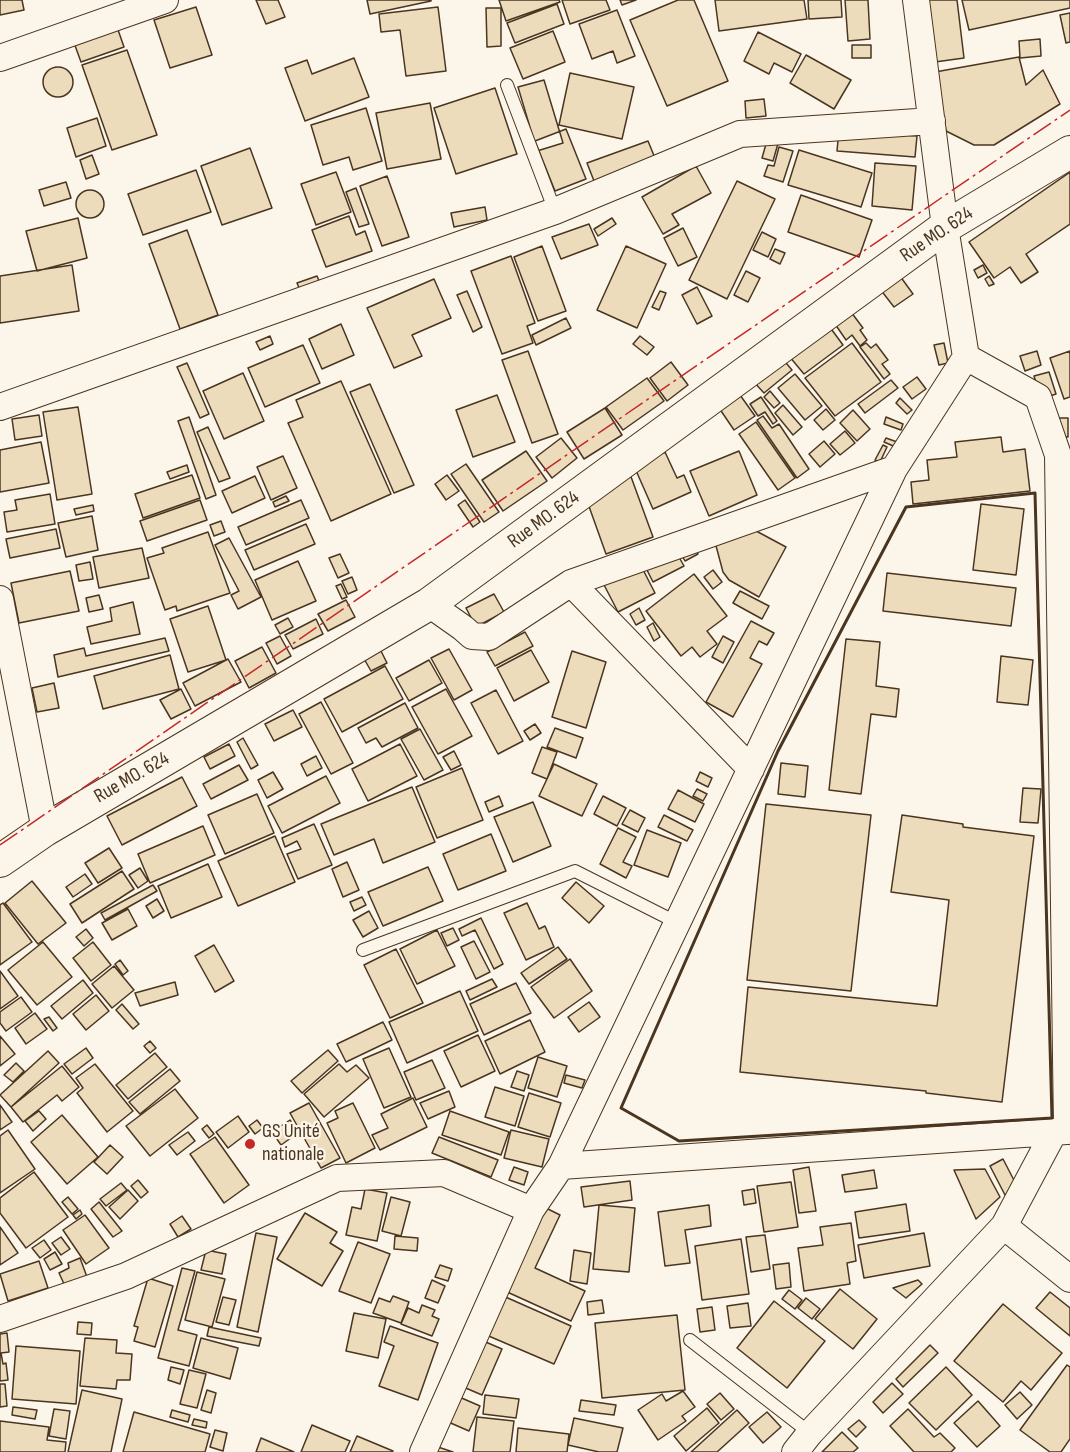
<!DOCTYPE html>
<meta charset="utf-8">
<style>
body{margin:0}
canvas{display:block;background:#fbf6e9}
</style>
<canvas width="1070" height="1452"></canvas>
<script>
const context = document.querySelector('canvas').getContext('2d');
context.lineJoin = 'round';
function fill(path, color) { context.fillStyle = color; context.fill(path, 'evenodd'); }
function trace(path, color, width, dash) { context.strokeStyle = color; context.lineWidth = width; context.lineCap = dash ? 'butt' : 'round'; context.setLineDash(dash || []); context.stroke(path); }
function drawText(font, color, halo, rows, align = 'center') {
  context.font = font + ' "Sofia Sans Condensed",sans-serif'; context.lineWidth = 4.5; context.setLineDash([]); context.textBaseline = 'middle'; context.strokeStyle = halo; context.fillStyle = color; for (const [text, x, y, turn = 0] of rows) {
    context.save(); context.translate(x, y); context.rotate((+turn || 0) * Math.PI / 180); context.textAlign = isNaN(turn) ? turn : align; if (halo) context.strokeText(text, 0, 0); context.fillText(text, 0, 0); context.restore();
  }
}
const building = new Path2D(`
 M0 0H22L24 10 0 15Z
 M256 0H278L285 17 266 24Z
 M367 0H431V1L370 14Z
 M499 0H559L560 2 506 21Z
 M562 0H606L610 10 570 24Z
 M620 0H636L622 5Z
 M678 0H694L728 81 667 106 630 20Z
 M715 0H804L807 19 719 31Z
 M808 0H841L842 17 809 19Z
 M845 0H868L870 39 848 41Z
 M927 0H957L964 58 935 62Z
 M962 0H1070V8L969 30Z
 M557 4 564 24 515 43 507 23Z
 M196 7 212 55 170 68 154 20Z
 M438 7 446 71 406 76 400 30 381 32 379 14Z
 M486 8H501V46L487 47Z
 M617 10 635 56 617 63 613 51 592 59 579 24Z
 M1070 13V42L1066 43 1060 15Z
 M116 24 124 47 81 62 73 40Z
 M553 31 565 62 523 79 510 48Z
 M758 32 801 54 792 72 774 63 769 74 744 61Z
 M1040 39 1041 56 1020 58 1019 41Z
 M852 45H871V58H852Z
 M127 50 157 135 112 150 82 65Z
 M806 55 851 80 834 109 790 83Z
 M1019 57 1026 85 1043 70 1060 104 994 145H974L946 131 935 72Z
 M354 58 369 97 305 121 285 68 307 60 312 74Z
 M43 82a15 15 0 1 1 30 0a15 15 0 1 1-30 0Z
 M570 73 634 87 622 139 559 125Z
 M544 80 563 143 537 151 518 87Z
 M495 88 517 154 456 174 434 108Z
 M764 99 766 116 746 118 745 101Z
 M430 103 441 159 387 169 376 113Z
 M366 108 382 161 353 170 349 157 323 165 311 125Z
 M97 118 106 146 76 157 67 128Z
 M566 129 586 179 555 191 535 141Z
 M839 130 917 136 915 157 837 151Z
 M768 137 779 140 773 161 762 158Z
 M648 141 655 158 594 181 587 163Z
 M779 147 793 151 783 182 764 176 768 165 774 166Z
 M250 148 272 208 222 225 201 166Z
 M799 150 872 173 861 207 788 185Z
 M92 155 99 174 86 179 80 160Z
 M875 163 916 166 912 210 872 206Z
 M696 166 711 193 672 214 679 225 663 234 642 197Z
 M196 170 211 212 143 235 128 194Z
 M336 172 351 212 316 225 301 184Z
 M1070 172V224L1026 254 1038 272 1021 283 1010 267 994 278 969 242Z
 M387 176 409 237 382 246 360 186Z
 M737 181 775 199 727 299 689 280Z
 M66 182 71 198 44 206 39 190Z
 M356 188 369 224 359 227 346 192Z
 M76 204a14 14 0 1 1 28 0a14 14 0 1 1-28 0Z
 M801 195 872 220 859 257 788 232Z
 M485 207 487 220 454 227 451 213Z
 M349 216 356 235 365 231 372 251 326 267 312 230Z
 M78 218 87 258 37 271 26 231Z
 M612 218 616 224 598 236 594 229Z
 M589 224 598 245 561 259 552 237Z
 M683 228 697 257 678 266 664 238Z
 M187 230 218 315 180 329 149 244Z
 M762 232 776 239 768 257 753 250Z
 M542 246 566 311 538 321 514 257Z
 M626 246 666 264 637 328 597 310Z
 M775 249 785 253 780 264 770 259Z
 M511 256 535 323 527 326 533 343 502 354 471 271Z
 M72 265 79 311 0 323V276Z
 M983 265 987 273 978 278 974 270Z
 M746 271 760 278 748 302 734 295Z
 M317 276 322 288 302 295 297 283Z
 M900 276 913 294 894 307 880 289Z
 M989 276 994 284 989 286 985 279Z
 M434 279 451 318 412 335 422 356 394 368 367 308Z
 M697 287 712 316 697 324 682 295Z
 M467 291 482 327 473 332 457 295Z
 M660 291 666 293 659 310 652 307Z
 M851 312 863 328 860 330 867 340 860 346 852 335 846 340 835 324Z
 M566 318 571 328 536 345 532 335Z
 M341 324 354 355 322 369 309 339Z
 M829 326 843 345 804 374 789 356Z
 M270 336 273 344 260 350 256 342Z
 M640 336 654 347 647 355 633 344Z
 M852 343 881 382 835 416 805 378Z
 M866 343 871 348 876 344 888 360 882 364 890 374 884 379 860 347Z
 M944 343 948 363 939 365 934 345Z
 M303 345 320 383 265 407 248 368Z
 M528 351 558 434 532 443 502 360Z
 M1037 351 1041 365 1025 371 1020 356Z
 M1070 351V397L1064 399 1050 358Z
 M781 357 792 370 764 393 752 380Z
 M671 362 688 385 667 401 650 378Z
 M187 363 209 414 200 418 177 367Z
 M1049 372 1056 394 1041 399 1034 376Z
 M243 373 264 421 224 439 203 391Z
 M795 374 822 406 805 420 778 388Z
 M917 377 926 389 912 399 903 387Z
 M647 378 664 401 623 430 606 407Z
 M891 380 898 388 865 413 858 404Z
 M341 381 391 494 331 521 288 423 303 417 296 400Z
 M370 384 414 485 394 493 350 392Z
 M735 388 755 416 734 430 715 402Z
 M770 391 780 403 774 408 764 397Z
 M497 395 515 442 473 457 456 410Z
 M761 397 777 421 773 424 765 412 758 416 750 404Z
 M900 398 912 410 907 414 896 403Z
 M783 405 802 427 793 435 775 413Z
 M78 407 92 494 57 500 43 412Z
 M605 408 622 435 584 459 567 432Z
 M826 409 835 420 823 430 814 420Z
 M853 410 870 429 857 441 840 423Z
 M39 415 42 436 15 440 12 419Z
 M763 416 772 428 779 424 809 469 797 478 757 420Z
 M189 417 216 495 206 499 178 421Z
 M886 417 903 424 901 430 884 424Z
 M1056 418H1068V437L1055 436Z
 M756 422 795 478 778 490 739 434Z
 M208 427 230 478 219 482 197 432Z
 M845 431 855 443 840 455 830 444Z
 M1001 437 1003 452 1025 449 1030 491 913 504 911 482 929 480 927 460 957 457 955 442Z
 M561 438 577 458 552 478 536 457Z
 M886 438 900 443 898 448 884 442Z
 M824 441 835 454 820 467 809 454Z
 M41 442 49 483 0 492V450Z
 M883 445 887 447 880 462 875 460Z
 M526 451 547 481 503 511 482 480Z
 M739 451 757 495 709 516 690 471Z
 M665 452 677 478 684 475 691 492 653 509 634 466Z
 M283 456 297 488 271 500 257 467Z
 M466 464 499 512 484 522 451 474Z
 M187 465 189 472 170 479 167 472Z
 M630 474 653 537 606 554 586 498Z
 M192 475 200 498 143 518 135 494Z
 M447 475 459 491 446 500 435 484Z
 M255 476 265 498 232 513 222 491Z
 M50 494 55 524 7 532 4 512 17 510 15 500Z
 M286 496 289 501 275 507 273 502Z
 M200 500 207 520 147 541 140 521Z
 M301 500 309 518 246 545 238 527Z
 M465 500 480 522 473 527 458 505Z
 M981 504 1024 509 1016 575 973 570Z
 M93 505 94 511 76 515 74 509Z
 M92 516 98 550 66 557 58 523Z
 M221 521 225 532 214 536 210 525Z
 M306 524 315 544 254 570 245 550Z
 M745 525 786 547 759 597 729 580 723 572 715 542Z
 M56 529 60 548 10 558 6 539Z
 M208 532 230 593 177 611 176 606 165 610 147 558 164 553 162 548Z
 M229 538 261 597 238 609 231 595 239 591 215 545Z
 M692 543 698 554 685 561 679 550Z
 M142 548 149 578 99 588 93 557Z
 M675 550 684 566 653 582 645 566Z
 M340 554 349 573 338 578 329 558Z
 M638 560 655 593 618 612 601 579Z
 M298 561 316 601 272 620 255 580Z
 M90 562 93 579 79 581 76 565Z
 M713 570 722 582 713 589 704 577Z
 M70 571 79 611 19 623 11 583Z
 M887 573 1016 588 1011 626 883 611Z
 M694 574 727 616 707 631 717 644 700 657 692 647 681 656 646 611Z
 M352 577 357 590 348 594 342 581Z
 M341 584 347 597 342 599 336 586Z
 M740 591 769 606 762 619 733 603Z
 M494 594 504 612 476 627 466 608Z
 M99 595 103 609 89 612 86 598Z
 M346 600 355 617 328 631 318 614Z
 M133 602 140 634 91 644 87 627 112 621 110 608Z
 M208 606 226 660 188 672 170 619Z
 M639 608 645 620 636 625 630 614Z
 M288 618 293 627 280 634 275 625Z
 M316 619 323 634 293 649 285 635Z
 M751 621 774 633 767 645 759 641 750 658 762 664 733 717 706 702Z
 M653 623 660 637 654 641 647 627Z
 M525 632 533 646 495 666 487 652Z
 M280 636 291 656 277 664 266 643Z
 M723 636 734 642 723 663 712 657Z
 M165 638 169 651 58 677 54 655 84 648 86 656Z
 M846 639 880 642 876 686 899 689 896 717 871 714 861 794 829 790Z
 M376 641 387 663 371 671 359 650Z
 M262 647 276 673 249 688 235 661Z
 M449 649 472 690 454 700 431 658Z
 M531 650 549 682 514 701 497 668Z
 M572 651 606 662 586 728 552 717Z
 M170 655 179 689 103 709 94 676Z
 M1001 656 1033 660 1028 705 997 702Z
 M228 659 241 682 195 706 183 683Z
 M429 660 442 683 409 701 396 678Z
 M385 666 403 699 342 732 324 699Z
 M54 683 59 708 37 712 32 688Z
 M181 689 191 709 171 719 160 700Z
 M446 689 472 736 438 754 412 707Z
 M496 690 523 741 498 754 471 703Z
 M321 702 353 763 331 774 299 714Z
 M405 703 418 728 382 747 376 738 366 743 358 728Z
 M293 710 302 727 274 741 265 724Z
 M535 724 541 733 530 740 524 731Z
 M555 728 583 738 576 758 547 747Z
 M420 729 443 770 424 780 401 739Z
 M243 738 258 765 251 769 237 742Z
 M229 744 235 756 210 769 204 757Z
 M400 744 417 776 368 801 352 769Z
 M542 747 557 752 547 779 532 773Z
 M454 751 461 765 451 770 443 757Z
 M316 756 322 768 307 776 301 764Z
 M781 763 808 766 805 797 778 794Z
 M554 764 597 784 582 816 539 796Z
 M239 765 248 780 211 799 203 784Z
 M462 768 483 820 437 838 416 787Z
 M273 772 283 789 267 798 258 780Z
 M700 772 712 778 708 787 696 781Z
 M326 776 340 803 282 833 268 806Z
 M182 777 197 806 122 845 107 816Z
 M412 787 435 842 383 863 374 839 334 855 321 824Z
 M1023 788 1041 789 1038 823 1020 822Z
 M697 789 707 794 703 801 693 796Z
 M678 790 704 804 695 822 668 809Z
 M257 794 274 833 225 854 208 815Z
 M499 796 503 806 489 812 485 802Z
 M603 796 626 808 617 826 594 814Z
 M533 802 551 846 513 862 494 817Z
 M766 804 871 815 851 991 747 980Z
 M630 810 645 818 638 832 622 824Z
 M664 815 693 830 687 841 658 827Z
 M902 815 963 824V827L1034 836 1002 1102 926 1093V1091L740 1072 748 987 937 1006 949 900 891 892Z
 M314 824 332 865 298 879 287 854 301 849 297 841 285 847 282 838Z
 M203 826 215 855 150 883 138 854Z
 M618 828 636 837 623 862 632 866 626 878 600 864Z
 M647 830 681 843 668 877 634 865Z
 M491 834 506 871 458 890 443 854Z
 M275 836 295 882 238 906 218 861Z
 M109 848 122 868 98 883 85 863Z
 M347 862 359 890 343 897 332 869Z
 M208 864 222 897 171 918 158 886Z
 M428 867 443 901 383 926 368 892Z
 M140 868 148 881 138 888 129 875Z
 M122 871 134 889 82 923 70 904Z
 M85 874 92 884 73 897 66 887Z
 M32 881 66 923 38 944 5 903Z
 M576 882 604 906 589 923 562 898Z
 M153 885 157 891 105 920 101 913Z
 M362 897 366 905 354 911 350 902Z
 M157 899 164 911 153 918 146 906Z
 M3 903 32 942 0 965V905Z
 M527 903 539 929 545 926 554 947 526 960 504 913Z
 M128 909 137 926 112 940 102 923Z
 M369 911 378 928 363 937 353 920Z
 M481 918 503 964 494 969 475 930 462 936 459 929Z
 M453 928 459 940 447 946 441 933Z
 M86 929 93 938 84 946 76 937Z
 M437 930 455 966 417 984 400 949Z
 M474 941 490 972 476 979 461 947Z
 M43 942 72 977 37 1005 8 970Z
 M93 942 111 965 91 981 73 958Z
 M214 945 234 981 215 992 195 956Z
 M558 947 567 959 529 984 521 973Z
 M396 949 423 1003 390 1018 364 965Z
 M570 959 592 991 554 1018 531 987Z
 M120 960 128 971 123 975 115 964Z
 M114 966 134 990 112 1008 92 984Z
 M0 971 18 996 0 1009Z
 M492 979 497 987 470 1000 466 991Z
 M83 980 93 993 62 1019 51 1006Z
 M175 982 178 995 140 1006 135 993Z
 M516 983 531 1013 484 1035 470 1004Z
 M460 991 478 1031 407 1063 389 1022Z
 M96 995 109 1011 86 1030 73 1014Z
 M21 997 32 1012 6 1031 0 1023V1012Z
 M589 1002 600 1017 579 1032 568 1017Z
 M122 1004 139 1024 133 1029 116 1010Z
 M35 1013 47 1029 26 1044 15 1028Z
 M49 1017 57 1028 53 1031 44 1019Z
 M530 1020 545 1052 500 1074 485 1041Z
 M383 1022 392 1040 346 1062 337 1044Z
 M478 1035 495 1071 461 1087 444 1051Z
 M0 1036 15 1054 0 1066Z
 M150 1041 156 1048 150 1053 144 1046Z
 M86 1048 93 1058 72 1074 64 1064Z
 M389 1048 411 1097 384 1108 363 1059Z
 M328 1050 338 1061 302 1093 291 1081Z
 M48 1051 59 1063 11 1107 0 1095Z
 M155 1053 167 1067 128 1099 116 1085Z
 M538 1057 567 1066 557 1097 528 1088Z
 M432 1060 445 1088 416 1100 404 1072Z
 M16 1063 24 1071 13 1082 4 1075Z
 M95 1064 133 1111 107 1132 77 1093 83 1088 76 1078Z
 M339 1064 347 1072 356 1065 369 1078 324 1117 304 1094Z
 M62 1066 79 1087 62 1101 57 1095 23 1122 11 1107Z
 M170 1069 180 1081 140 1114 129 1102Z
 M517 1071 529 1075 524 1091 511 1087Z
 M566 1075 585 1080 582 1088 564 1083Z
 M495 1087 524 1096 515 1126 485 1117Z
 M175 1089 198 1118 150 1156 126 1126Z
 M449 1091 455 1107 428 1119 420 1103Z
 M529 1093 561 1103 550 1137 518 1127Z
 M413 1098 427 1127 380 1150 372 1135 388 1128 381 1114Z
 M309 1103 340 1158 321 1168 290 1113Z
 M353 1103 375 1148 346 1163 327 1123 338 1118 335 1111Z
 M0 1105 12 1122 0 1130Z
 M39 1111 46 1119 33 1131 25 1121Z
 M450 1111 509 1132 501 1155 442 1135Z
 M62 1115 98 1157 67 1184 31 1142Z
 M238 1116 249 1132 228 1148 216 1132Z
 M257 1120 263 1128 255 1134 249 1126Z
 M290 1120 298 1133 281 1145 272 1132Z
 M207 1125 214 1134 209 1138 202 1129Z
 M8 1130 35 1169 0 1193V1136Z
 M511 1130 549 1139 542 1167 504 1158Z
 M188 1132 195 1141 177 1155 169 1145Z
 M215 1137 249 1185 224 1203 190 1154Z
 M439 1137 498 1160 491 1177 432 1153Z
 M110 1145 123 1157 107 1174 94 1162Z
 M1003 1159 1018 1188 1005 1195 990 1166Z
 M514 1167 528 1172 524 1185 509 1180Z
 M809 1167 816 1211 799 1213 793 1170Z
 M985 1169 1000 1197 976 1219 954 1170Z
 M874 1170 877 1188 845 1192 842 1175Z
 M34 1172 68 1217 26 1248 0 1213V1198Z
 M138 1180 148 1192 141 1198 131 1186Z
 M630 1181 632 1200 584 1207 581 1187Z
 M791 1182 798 1227 764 1232 757 1186Z
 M121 1183 127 1190 106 1206 100 1199Z
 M365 1189 387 1193 377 1241 346 1235 352 1207 361 1209Z
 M754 1189 756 1203 744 1205 742 1191Z
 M128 1190 138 1201 120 1219 109 1207Z
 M68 1197 78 1209 72 1214 62 1202Z
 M391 1197 410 1202 401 1236 382 1231Z
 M99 1202 122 1231 113 1237 91 1209Z
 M906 1204 910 1231 859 1238 855 1212Z
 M599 1205 635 1208 629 1272 593 1269Z
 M709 1205 711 1226 685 1230 690 1263 665 1266 658 1212Z
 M544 1207 560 1215 535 1268 585 1291 571 1321 505 1291Z
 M80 1210 82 1214 76 1219 73 1215Z
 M305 1213 337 1232 330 1243 343 1251 322 1286 277 1259Z
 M85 1215 109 1248 86 1264 63 1230Z
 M182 1216 191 1229 178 1237 170 1224Z
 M851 1223 856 1261 847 1263 850 1284 804 1291 798 1248 823 1245 820 1227Z
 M0 1227 18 1253 0 1265Z
 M256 1233 277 1237 258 1332 237 1327Z
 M924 1233 930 1266 864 1278 858 1245Z
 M765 1235 770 1269 751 1272 746 1237Z
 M395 1236 418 1238 417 1251 394 1249Z
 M61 1237 70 1249 61 1255 52 1243Z
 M741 1239 749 1294 702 1300 695 1246Z
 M44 1240 51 1250 40 1258 32 1248Z
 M358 1242 390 1254 371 1303 339 1291Z
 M206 1250 226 1254 222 1274 201 1270Z
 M574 1250 591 1253 587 1284 570 1281Z
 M55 1252 62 1264 50 1270 44 1259Z
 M80 1258 87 1277 65 1286 59 1273 69 1268 68 1263Z
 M39 1261 48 1288 8 1301 0 1274Z
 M789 1263 791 1287 776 1289 773 1265Z
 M440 1265 452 1269 448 1281 435 1277Z
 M182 1268 195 1271 178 1330 197 1335 189 1366 158 1358Z
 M197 1272 225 1279 212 1327 185 1320Z
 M148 1278 173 1286 155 1347 134 1341 138 1327 134 1326Z
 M432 1280 445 1286 438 1303 425 1298Z
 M918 1280 922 1284 906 1298 893 1288Z
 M840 1289 877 1319 853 1349 815 1319Z
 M789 1290 802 1300 795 1309 782 1299Z
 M1050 1292 1070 1308V1336L1036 1308Z
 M501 1295 571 1326 554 1364 484 1334Z
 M393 1296 409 1302 401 1323 373 1313 379 1298 390 1302Z
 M223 1297 236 1300 229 1325 216 1322Z
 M806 1298 820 1309 812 1319 798 1308Z
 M602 1300 604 1313 588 1315 587 1302Z
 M774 1301 825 1341 787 1388 737 1348Z
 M748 1303 751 1326 730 1328 727 1306Z
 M1003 1304 1062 1353 1031 1390 1021 1381 1003 1402 954 1361Z
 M422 1305 435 1310 432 1316 439 1319 432 1336 401 1324 408 1308 419 1313Z
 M712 1307 715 1330 700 1332 697 1309Z
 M354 1313 386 1319 378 1358 346 1351Z
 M677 1315 685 1390 602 1398 595 1323Z
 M78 1322 92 1323 91 1335 77 1334Z
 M390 1326 438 1343 418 1400 379 1386 394 1346 384 1342Z
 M209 1327 261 1338 259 1346 207 1336Z
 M7 1333 9 1352 1 1353 3 1364 6 1363 8 1380 0 1381V1334Z
 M85 1338 117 1340 116 1353 132 1354 130 1380H117L116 1389 80 1386Z
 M201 1338 238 1348 230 1379 193 1368Z
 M481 1340 502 1349 482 1395 461 1386Z
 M930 1345 938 1353 903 1387 896 1379Z
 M16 1346 80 1351 76 1404 12 1399Z
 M1067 1365 1070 1367V1439L1061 1452H1050L1020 1430Z
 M171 1367 184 1370 180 1384 168 1380Z
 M946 1367 972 1395 936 1430 909 1403Z
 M189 1370 206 1374 197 1408 180 1404Z
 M892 1383 903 1394 883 1413 873 1402Z
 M0 1384H5L7 1406 0 1407Z
 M82 1390 122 1399 111 1452H68Z
 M207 1390 216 1393 211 1413 201 1410Z
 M683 1391 695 1407 682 1416 686 1421 658 1440 638 1410 662 1394 666 1401Z
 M1020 1392 1032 1405 1017 1419 1005 1405Z
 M720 1393 734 1409 721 1420 707 1404Z
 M485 1395 519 1399 516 1418 483 1414Z
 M457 1396 480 1406 469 1431 446 1421Z
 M581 1400 616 1405 614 1415 579 1411Z
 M978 1401 1000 1426 977 1447 954 1423Z
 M13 1407 37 1410 35 1419 12 1415Z
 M707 1408 719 1423 686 1451 674 1436Z
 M54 1409 70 1411 66 1439 49 1436Z
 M908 1409 934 1437 940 1433 955 1448 951 1452H914L890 1426Z
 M172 1410 190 1415 188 1422 170 1417Z
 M737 1410 749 1423 717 1452H691Z
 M134 1412 210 1434 205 1452H123Z
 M767 1412 781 1427 763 1443 749 1427Z
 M477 1417 514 1421 510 1452H473Z
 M574 1418 623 1428 617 1452H599L568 1445Z
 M194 1419 207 1422 206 1428 192 1425Z
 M859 1420 866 1427 856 1437 848 1429Z
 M0 1421 49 1427 47 1440 66 1442 65 1452H0Z
 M312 1425 350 1441 345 1452H301Z
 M518 1428 569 1434 567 1452H516Z
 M215 1430 227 1433 223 1451 210 1447Z
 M842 1432 858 1448 853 1452H822Z
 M357 1436 393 1451 392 1452H350Z
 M261 1438 294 1452H256Z
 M438 1447 453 1452H436Z`);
fill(building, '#ecdcbc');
trace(building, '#4a3520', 1.5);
const service = new Path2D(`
 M507 85 555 211
 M363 950 575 871 678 923
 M690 1340 810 1433`);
const minor = new Path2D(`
 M0 58 165 0
 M966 357 1038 397 1058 455 1067 1131
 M0 407 555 211 740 134 932 121
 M571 583 751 769
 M0 599 45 830
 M429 604 463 628 472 636 489 637 571 583 894 469
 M561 1166 1067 1131 1070 1130
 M1004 1226 1070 1279
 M0 1319 126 1276 337 1178 444 1173 531 1210
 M423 1452 531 1210 561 1166 894 469 966 357 945 227 916 0
 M795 1452 810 1433 1004 1226 1054 1132`);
const tertiary = new Path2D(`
 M0 861 45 830 429 604 945 227 1070 152`);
trace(service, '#4a3520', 14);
trace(minor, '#4a3520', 28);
trace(tertiary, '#4a3520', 34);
trace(service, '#fbf6e9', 12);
trace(minor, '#fbf6e9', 26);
trace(tertiary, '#fbf6e9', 32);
trace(new Path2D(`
 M1035 493 1052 1118 679 1141 621 1108 778 751 906 507Z`), '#4a3520', 3);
trace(new Path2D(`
 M0 845C357 600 712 354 1070 110`), '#c62828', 1.5, [21, 4.5, 3, 4.5]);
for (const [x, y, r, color] of [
 [250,1144,6,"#c62828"]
]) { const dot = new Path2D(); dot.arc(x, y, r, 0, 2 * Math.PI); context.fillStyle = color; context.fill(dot); trace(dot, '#fbf6e9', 2); }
drawText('20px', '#4a3520', '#fbf6e9', [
 ["Rue MO. 624",937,235,-34],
 ["Rue MO. 624",544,520,-36],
 ["Rue MO. 624",132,778,-30]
]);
drawText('20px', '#4a3520', '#fbf6e9', [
 ["GS Unité",262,1132],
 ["nationale",262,1155]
], 'left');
</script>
